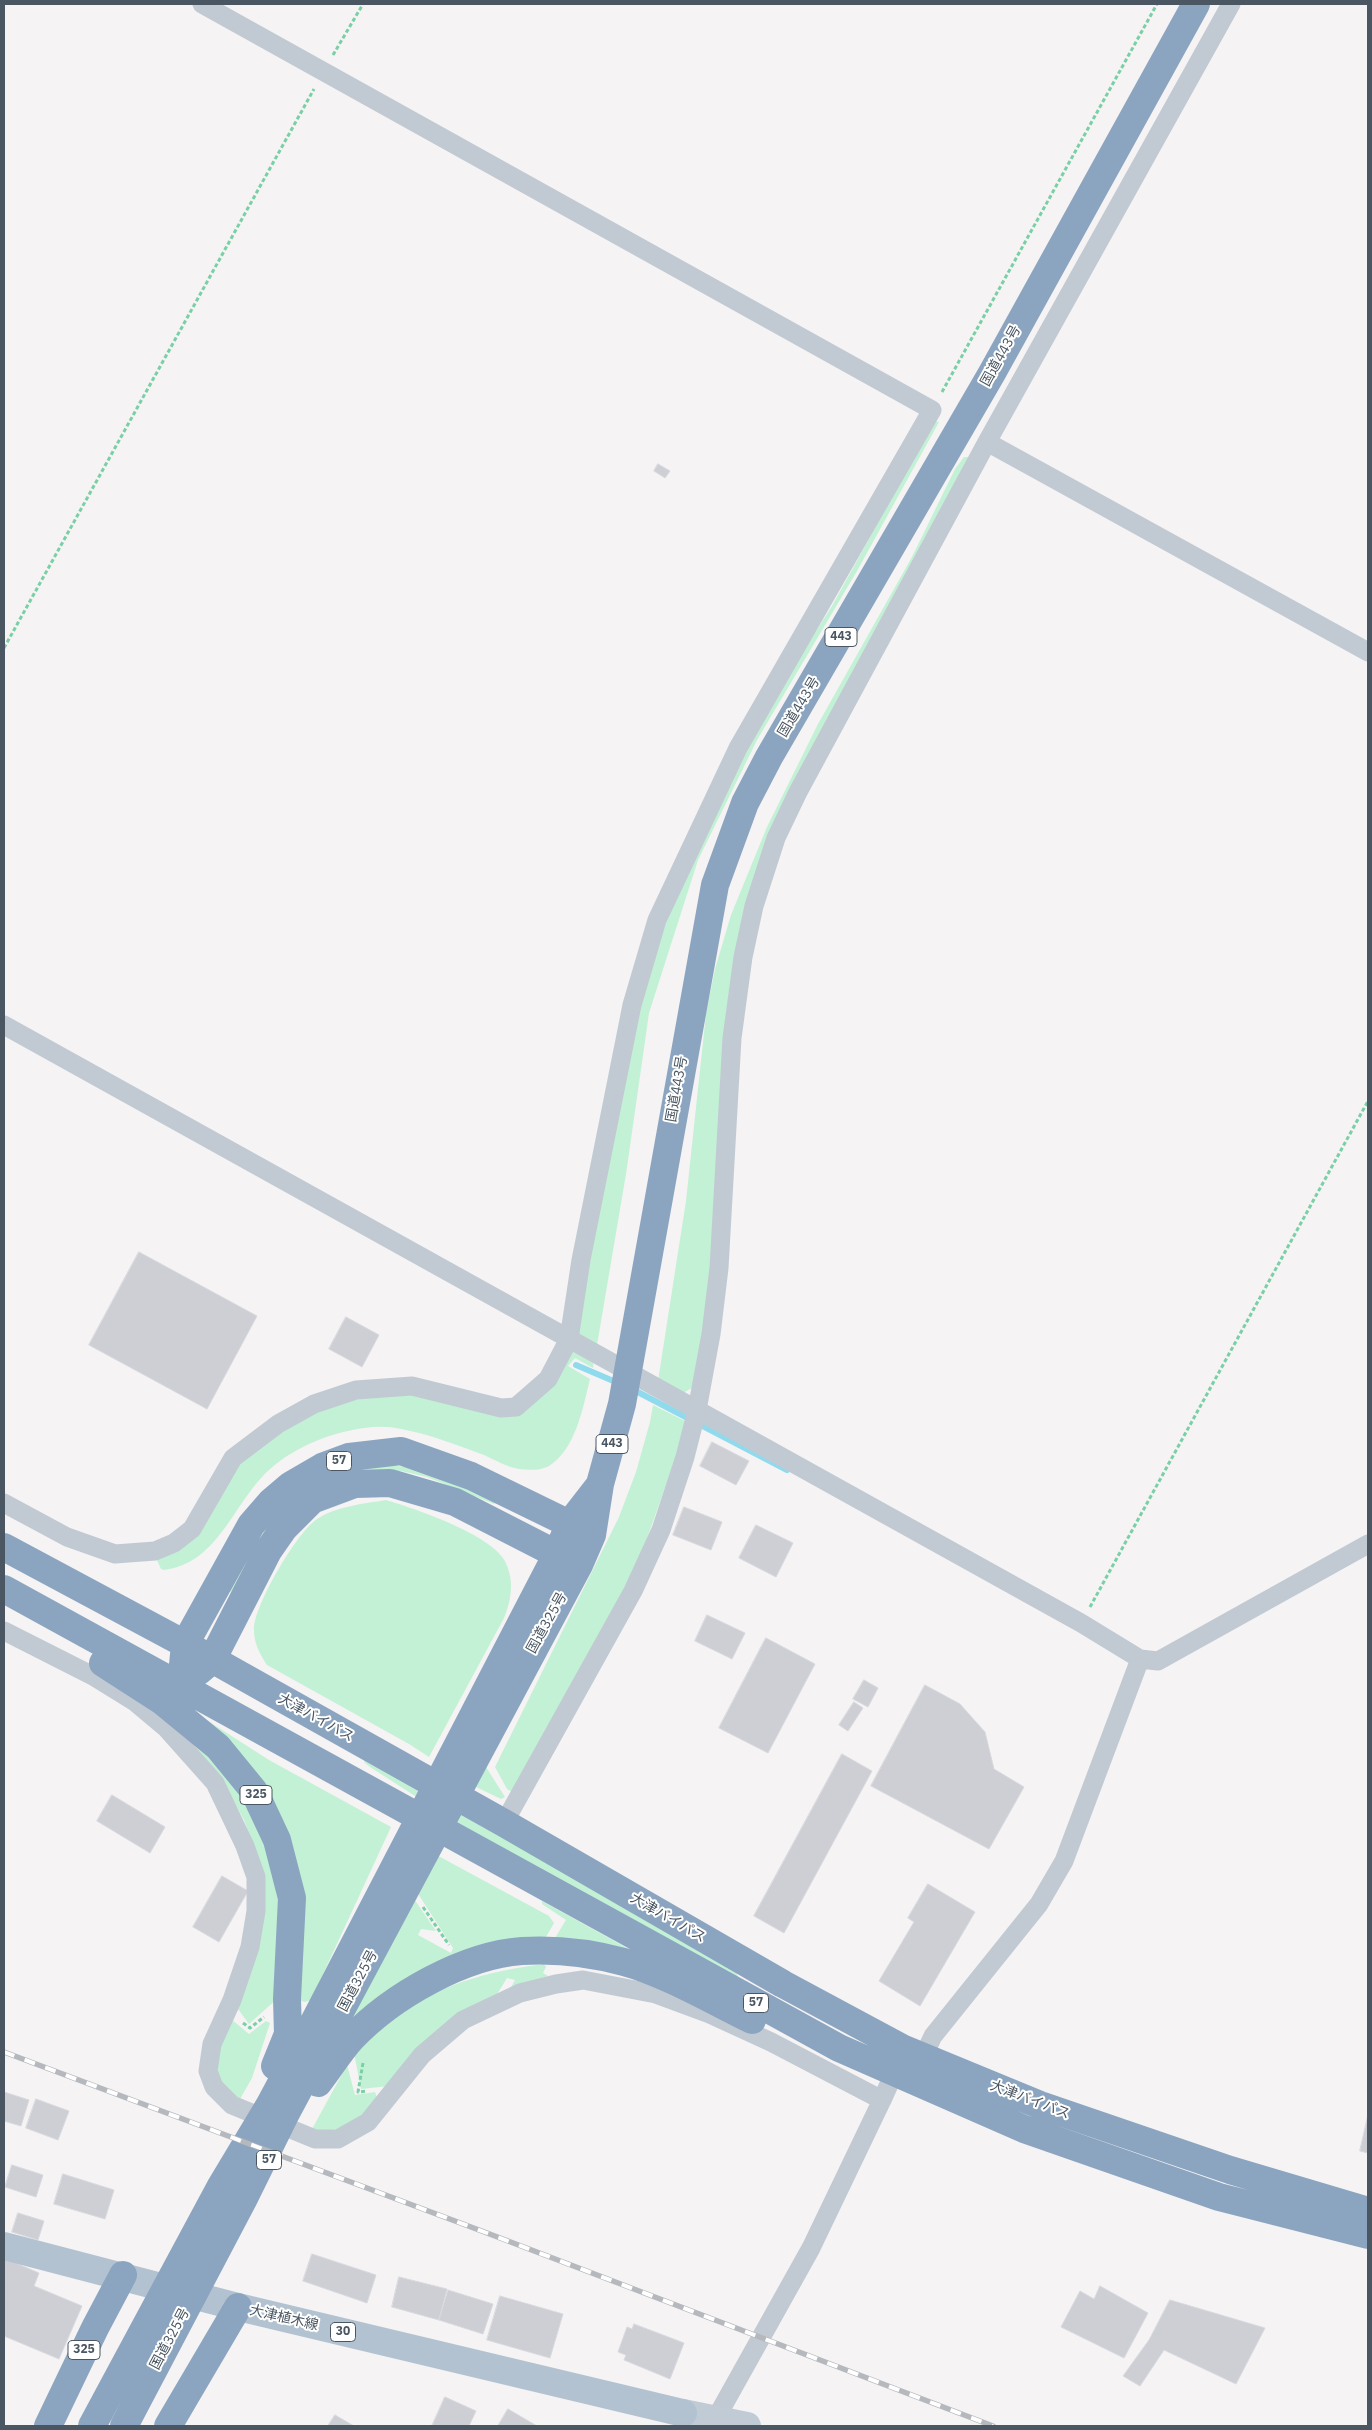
<!DOCTYPE html>
<meta charset="utf-8">
<style>
body{margin:0}
#map{position:relative;width:1372px;height:2430px;overflow:hidden;background:#f5f3f3;font-family:"IBM Plex Sans",sans-serif}
canvas{display:block}
.frame{position:absolute;inset:0;border:5px solid #4a5661;pointer-events:none}
</style>
<div id="map">
<canvas width="1372" height="2430"></canvas>
<div class="frame"></div>
</div>
<script>
const context = document.querySelector('canvas').getContext('2d');
context.lineJoin = 'round';
function fill(path, color) { context.fillStyle = color; context.fill(path, 'evenodd'); }
function trace(path, color, width, dash) { context.strokeStyle = color; context.lineWidth = width; context.lineCap = dash ? 'butt' : 'round'; context.setLineDash(dash || []); context.stroke(path); }
function drawText(font, color, halo, rows, align = 'center') {
  context.font = font + ' "IBM Plex Sans","Noto Sans JP",sans-serif'; context.lineWidth = 4; context.setLineDash([]); context.textBaseline = 'middle'; context.strokeStyle = halo; context.fillStyle = color; for (const [text, x, y, turn = 0] of rows) {
    context.save(); context.translate(x, y); context.rotate((+turn || 0) * Math.PI / 180); context.textAlign = isNaN(turn) ? turn : align; if (halo) context.strokeText(text, 0, 0); context.fillText(text, 0, 0); context.restore();
  }
}
fill(new Path2D(`
 M934 421 939 422 857 571 757 740 698 860 649 1013 626 1174 597 1345 579 1336 577 1324 631 1046 651 963 686 871 718 799 792 668 832 606Z
 M964 457H969L760 865 708 1312 692 1388 683 1393 658 1381 686 1201 706 1014 715 969 731 915 767 827 818 724 912 557 955 469Z
 M575 1350 594 1358 593 1368 575 1358 568 1366 590 1379C583 1407 576 1449 549 1466 540 1471 529 1470 519 1469 507 1467 495 1460 484 1455 457 1445 429 1434 401 1429 384 1425 365 1427 348 1431 318 1437 283 1454 262 1477 232 1509 215 1564 164 1570L161 1569 156 1558 257 1445 335 1402 409 1393 492 1413Z
 M653 1405 685 1421 684 1434 645 1544 626 1586 512 1792 507 1789 495 1767 619 1517 636 1472 650 1422Z
 M378 1464 417 1468 497 1501 494 1504 427 1477 401 1471 368 1472 249 1564 231 1592 227 1590 265 1524 280 1509 336 1472Z
 M386 1500C416 1509 486 1533 503 1558 515 1577 512 1599 504 1618L429 1757 409 1744 267 1665C260 1654 254 1644 254 1630 253 1607 297 1532 317 1519 337 1506 363 1504 386 1500Z
 M148 1699 168 1712 253 1804 283 1894 278 1998 249 2024 238 2009 255 1850 244 1820 223 1782Z
 M191 1710 269 1760 391 1827 311 2000 305 2002 298 2000 286 1840Z
 M366 1759 735 1970 738 1977 729 1976 454 1821 370 1767 364 1762Z
 M486 1767 505 1797 501 1799 468 1783Z
 M431 1852 549 1916 554 1923 542 1944 508 1949 345 2034 410 1893 436 1931 421 1929 418 1935 451 1953 453 1948 413 1886Z
 M542 1901 654 1963 555 1938 566 1920 542 1904Z
 M544 1964 546 1967 543 1973 548 1976 510 1989 515 1980 507 1978 496 1996 389 2086 361 2089 354 2053C366 2042 377 2030 390 2020 435 1985 489 1971 544 1964Z
 M231 2019 249 2034 266 2021 270 2023 252 2078 240 2099C201 2073 217 2054 231 2019Z
 M347 2065 355 2095 375 2092 377 2098C355 2124 346 2132 311 2131Z`), '#c3f1d5');
trace(new Path2D(`
 M576 1365 618 1383
 M632 1389 787 1470`), '#90daee', 6);
const building = new Path2D(`
 M658 464 670 471 665 478 654 471Z
 M139 1252 257 1316 207 1409 89 1345Z
 M346 1317 379 1335 362 1367 329 1349Z
 M712 1442 749 1461 736 1485 700 1466Z
 M684 1507 722 1522 711 1550 673 1535Z
 M756 1525 793 1543 776 1577 739 1558Z
 M707 1615 745 1633 732 1659 695 1641Z
 M766 1638 815 1664 768 1753 719 1728Z
 M864 1680 878 1688 868 1707 853 1699Z
 M925 1685 960 1704 985 1732 994 1769 1024 1787 989 1849 871 1786Z
 M854 1702 863 1708 848 1731 839 1725Z
 M842 1754 872 1771 784 1933 754 1916Z
 M112 1795 165 1827 150 1853 97 1821Z
 M222 1876 248 1891 219 1942 193 1927Z
 M928 1884 975 1912 920 2006 879 1981 914 1922 908 1918Z
 M4 2092 29 2100 21 2126 4 2121Z
 M36 2099 69 2111 58 2140 26 2128Z
 M1368 2115V2153L1360 2151Z
 M12 2165 43 2175 36 2197 5 2187Z
 M63 2174 114 2190 105 2219 54 2204Z
 M18 2213 44 2221 38 2240 12 2232Z
 M312 2254 376 2275 367 2303 303 2281Z
 M4 2258 39 2273 34 2286 82 2306 59 2359 4 2336Z
 M399 2277 447 2289 439 2320 392 2307Z
 M1100 2286 1148 2313 1124 2358 1061 2327 1080 2291 1094 2299Z
 M448 2290 493 2304 483 2334 439 2320Z
 M500 2296 563 2314 550 2358 487 2340Z
 M1170 2300 1265 2328 1236 2384 1164 2350 1140 2386 1123 2376 1149 2340Z
 M634 2324 684 2343 670 2379 624 2360 626 2355 618 2352 627 2327 632 2329Z
 M445 2397 476 2411 469 2426H432Z
 M508 2409 537 2426H498Z
 M335 2415 354 2426H328Z`);
fill(building, '#cdcfd5');
trace(building, '#d7d9de', 1);
trace(new Path2D(`
 M333 55 363 4
 M942 392 1157 4
 M4 648 314 89
 M1090 1607 1368 1101
 M423 1907 449 1945
 M243 2023 250 2028 264 2017
 M363 2063 358 2092 367 2091`), '#7ad0a6', 3, [4, 2.5]);
trace(new Path2D(`
 M987 442 1368 652
 M4 1025 1081 1623 1140 1659 1064 1861 1039 1904 933 2036 923 2057
 M4 1503 67 1537 115 1554 155 1551 174 1543 192 1529 233 1458 278 1424 314 1404 356 1390 412 1386 501 1408 516 1407 548 1379 569 1339 581 1260 632 1005 657 920 738 748 932 410 202 4
 M4 1631 93 1676 135 1702 166 1728 215 1783 245 1846 256 1877V1911L250 1947 232 2000 212 2044 208 2071 214 2087 232 2105 315 2139H338L368 2122 422 2055 463 2020 520 1993 556 1984 583 1980 656 1994 710 2014 771 2042 882 2100 899 2062
 M1140 1659 1158 1661 1368 1544
 M504 1823 633 1591 661 1530 685 1457 697 1410 711 1334 719 1268 732 1038 743 957 754 906 776 838 798 792 987 442 1231 4
 M715 2420 811 2248 882 2100`), '#c1cad2', 19);
trace(new Path2D(`
 M683 2413 747 2426`), '#c1cbd6', 28);
trace(new Path2D(`
 M4 2246 238 2307 683 2413`), '#b3c2d1', 28);
trace(new Path2D(`
 M4 1547 185 1644 504 1823 783 1984 904 2049 1040 2105 1230 2170 1368 2211
 M4 1589 839 2048 1024 2129 1219 2197 1368 2235
 M103 1663 162 1701 218 1747 254 1791 277 1840 292 1898 287 1999 288 2034 275 2066
 M199 1671 212 1660 268 1551 284 1528 312 1500 355 1484 390 1483 455 1502 574 1563
 M181 1686 185 1644 251 1525 271 1502 291 1485 322 1467 349 1457 401 1451 471 1476 586 1532
 M318 2083C329 2069 340 2051 352 2038 392 1996 464 1955 522 1951 556 1949 591 1953 624 1962 665 1973 713 2001 752 2020
 M48 2426 95 2328 123 2275
 M92 2426 221 2186 269 2106 315 2020 557 1554 570 1523 598 1487
 M124 2426 243 2200 285 2115 579 1565 592 1535 600 1484 622 1404 715 885 745 803 769 757 992 373 1196 4
 M168 2426 238 2307`), '#8ba5c1', 28);
const rail = new Path2D(`
 M4 2052 487 2233 993 2426`);
trace(rail, '#b5b8bd', 5.5);
trace(rail, '#fff', 4, [11]);
for (const [x, y, w] of [
 [841,637,32],
 [612,1444,32],
 [339,1461,25],
 [256,1795,32],
 [756,2003,25],
 [269,2160,25],
 [343,2332,25],
 [84,2350,32]
]) { const box = new Path2D(); box.roundRect(x - w / 2, y - 9.5, w, 19, 4); context.fillStyle = '#fff'; context.fill(box); trace(box, '#4a5661', 1); }
drawText('bold 12px', '#4a5661', null, [
 ["443",841,637],
 ["443",612,1444],
 ["57",339,1461],
 ["325",256,1795],
 ["57",756,2003],
 ["57",269,2160],
 ["30",343,2332],
 ["325",84,2350]
]);
drawText('14px', '#4a5661', '#fff', [
 ["国道443号",1001,356,-61],
 ["国道443号",799,707,-59],
 ["国道443号",677,1089,-80],
 ["国道325号",547,1623,-61],
 ["大津バイパス",316,1718,29],
 ["大津バイパス",668,1918,30],
 ["国道325号",358,1981,-62],
 ["大津バイパス",1030,2100,21],
 ["大津植木線",284,2318,13],
 ["国道325号",170,2339,-62]
]);
</script>
